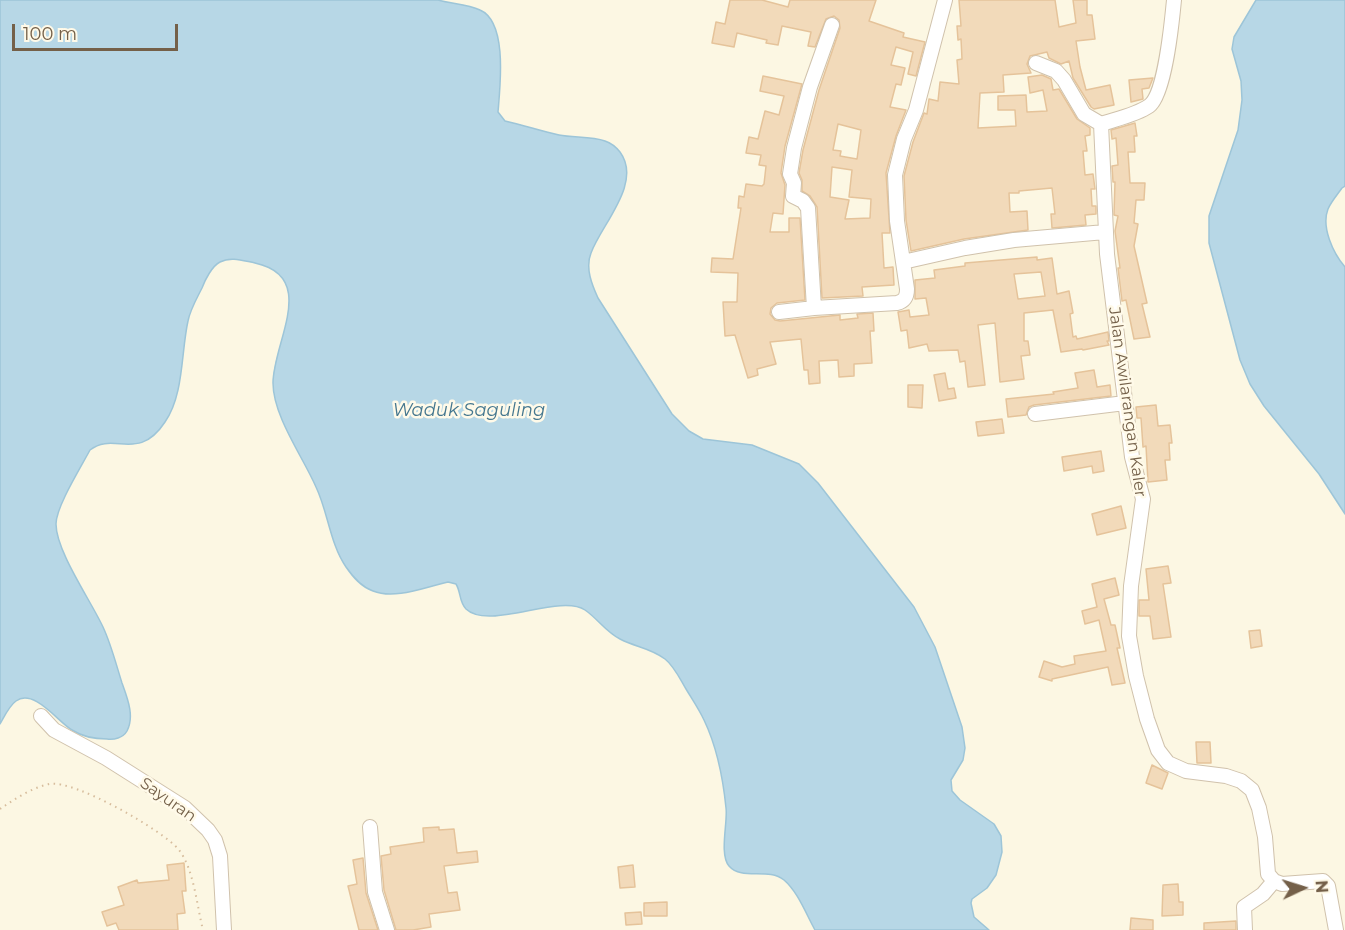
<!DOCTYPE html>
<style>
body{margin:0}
#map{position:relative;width:1345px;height:930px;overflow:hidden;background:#fcf7e3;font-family:Montserrat,sans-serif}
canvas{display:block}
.north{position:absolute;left:1273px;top:858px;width:60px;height:60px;-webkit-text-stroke:4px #fffae9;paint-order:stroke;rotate:86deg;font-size:16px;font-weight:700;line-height:24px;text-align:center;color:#746049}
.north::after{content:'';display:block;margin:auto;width:21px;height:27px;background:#746049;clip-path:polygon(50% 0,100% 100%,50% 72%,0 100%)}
.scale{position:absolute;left:12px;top:24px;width:166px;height:27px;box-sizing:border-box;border:3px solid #746049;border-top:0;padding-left:8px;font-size:18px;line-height:21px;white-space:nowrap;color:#746049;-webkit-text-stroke:4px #fffae9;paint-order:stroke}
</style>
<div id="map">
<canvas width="1345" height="930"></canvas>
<div class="north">N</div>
<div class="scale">100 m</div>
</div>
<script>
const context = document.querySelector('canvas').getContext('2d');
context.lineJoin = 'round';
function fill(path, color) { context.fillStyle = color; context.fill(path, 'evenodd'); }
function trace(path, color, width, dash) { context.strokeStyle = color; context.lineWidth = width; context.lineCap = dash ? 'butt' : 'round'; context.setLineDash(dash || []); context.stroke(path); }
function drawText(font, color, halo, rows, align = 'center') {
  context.font = font + ' Montserrat,sans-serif'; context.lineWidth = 5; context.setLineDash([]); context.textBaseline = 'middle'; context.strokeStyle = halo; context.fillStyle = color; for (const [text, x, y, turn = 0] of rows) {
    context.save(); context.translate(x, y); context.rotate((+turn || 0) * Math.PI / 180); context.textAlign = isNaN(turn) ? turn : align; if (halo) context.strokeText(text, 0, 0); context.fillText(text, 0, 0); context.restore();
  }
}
const water = new Path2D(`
 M0 0H438C452 4 467 4 480 10 508 22 500 87 498 112L505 121C523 125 541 131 559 135 574 138 591 136 605 141 611 143 616 147 620 152 643 183 601 225 591 253 585 268 592 285 598 298L672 414 689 431 703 439 752 445 799 464 818 483 914 607 935 647 962 727 965 748 963 760 951 780 952 791 960 800 994 824 1001 836 1002 852 996 875 987 888 972 899 971 903 974 917 989 930H815C806 914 798 892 784 880 768 867 742 881 729 866 719 854 728 822 726 808 723 778 717 747 704 720 699 709 692 699 686 689 680 679 674 666 665 659 651 648 635 647 620 639 606 632 598 619 585 610 560 593 489 631 466 609 459 602 461 592 456 584L448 582C425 587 395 600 373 591 361 587 353 577 346 567 330 544 328 512 316 487 303 457 273 416 273 383 273 342 319 277 255 263 244 261 231 256 220 262 212 266 205 280 202 288 197 298 190 310 188 321 181 352 184 395 165 422 138 463 114 431 90 450 81 467 56 507 56 524 56 551 91 601 103 627 111 644 116 664 122 683 127 697 135 716 127 731 123 738 114 740 107 739 94 739 83 737 72 730 58 722 34 688 16 701 9 706 4 717 0 724Z
 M1256 0H1345V186L1342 188C1337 195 1331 202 1328 209 1321 227 1333 253 1345 267V514L1319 474 1264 406 1250 384 1240 360 1209 243V216L1238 130 1242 100 1241 81 1232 49 1234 37Z`);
fill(water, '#b7d7e6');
trace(water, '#9dc5d8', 1.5);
const building = new Path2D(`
 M730 0H762L788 7 790 0H876L869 21 904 33 903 37 925 42 916 76 908 74 913 52 896 47 891 65 905 68 901 85 896 84 890 107 906 110 896 136 886 173 890 233H882L884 268 893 267 894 285 862 287 863 296 822 298 817 207 810 196 802 191V180L799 173 803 150 819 90 840 28 839 20 834 16 826 19 815 47 808 46 811 32 782 26 778 45 766 43 767 40 737 33 734 47 712 43 716 22 725 24ZM838 124 861 130 857 159 840 156 841 151 833 150ZM832 167 852 170 849 197 871 199 870 218 845 219 849 200 830 197Z
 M959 0H1055L1059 27 1076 23 1073 0H1087V15H1092L1095 39 1076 41 1080 67 1086 90 1110 85 1114 105 1094 109 1091 107 1073 78 1069 61 1061 64 1049 58 1047 52 1030 56 1027 64 1031 73 1003 75 1004 92 980 93 978 128 1016 126 1015 110H998V96L1026 95 1027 112 1047 111 1043 90 1030 93 1028 77 1042 75 1051 79 1053 90 1059 89 1077 119 1090 128V135L1085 136 1087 151H1083L1085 175 1093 174 1095 189H1091L1092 206H1096V214L1085 215 1086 225 1052 228 1051 214H1055L1052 188 1019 191V193H1009L1010 212 1027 211 1028 230 964 239 911 251 906 220 904 176 913 142 924 113 927 114 929 99 938 101 940 82 959 84 957 60 962 59 961 39 958 40 957 26H961Z
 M763 76 802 84 785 146 781 173 785 185 783 214 773 213 770 232H789V218H800L805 300 777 303 771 308 770 314 775 320 780 321 840 315V320L858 318 857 314 873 313 874 331H870L872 363 854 364V376L839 377 838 360 819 361 820 383 809 384 808 370H804L801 339 770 342 776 364 757 369 758 375 748 378 735 335 725 336 723 302H737L738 273 711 272 712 258 733 259 741 208H738L739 196 744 197 746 184 762 186 764 184 766 166 759 165 761 155 746 153 749 137 758 139 765 111 779 115 784 96 760 91Z
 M1153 78 1149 88 1142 89 1143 99 1131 102 1129 80Z
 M1135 123 1137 136H1134L1135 152H1128L1130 183H1145L1144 200H1136L1134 223 1138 224 1134 246 1147 303 1142 304 1150 337 1134 339 1126 300 1122 301 1118 268H1120L1115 231 1118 216 1114 215 1115 182H1113L1112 166 1118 165 1116 138 1112 139 1111 130Z
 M1037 257V260L1052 258 1057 294 1069 291 1073 313 1070 314 1073 337 1076 336 1077 339 1108 332 1109 341H1107L1109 345 1083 350 1082 349 1061 352 1053 310 1024 313V341H1028L1030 355 1021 356 1024 379 1000 382 995 323 978 325 985 385 968 387 965 361 960 362 958 350 929 351 927 344 909 348 907 330 901 331 898 312 909 310 910 317 929 315 926 298 915 299V280L935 278 934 270 965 266V263ZM1041 272 1045 296 1018 299 1014 274Z
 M1094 370 1097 387 1110 385 1111 396 1034 405 1029 407 1026 415 1008 417 1006 399 1054 394 1053 392 1078 388 1075 373Z
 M945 373 948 389 954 388 956 398 939 401 934 375Z
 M908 385H923L922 408 908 407Z
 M1156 405 1158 426 1170 425 1172 443H1169L1170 460H1165L1167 480 1148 482 1146 446 1143 447 1141 418H1137L1136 407Z
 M1002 419 1004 433 978 436 976 422Z
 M1101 451 1104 471 1093 473 1092 466 1064 471 1062 457Z
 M1121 506 1126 528 1097 535 1092 514Z
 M1168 566 1171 583 1163 584 1171 637 1153 639 1150 616H1139V600H1149L1146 569Z
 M1115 578 1119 595 1104 599 1111 625H1115L1120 648H1117L1125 683 1112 685 1108 667 1052 679V681L1039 677 1044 661 1062 667 1075 664 1074 656 1106 651 1099 620 1085 624 1082 611 1097 607 1092 584Z
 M1260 630 1262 646 1251 648 1249 631Z
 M1196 742H1210L1211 763H1197Z
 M1152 765 1168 773 1162 789 1146 783Z
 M439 827V830L454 829 457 853 477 851 478 862 444 866 448 893 457 892 460 910 429 914 431 927 413 930H396L384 890 381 856 391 854 390 847 424 842 423 828Z
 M363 858 366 893 378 930H359L348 886 357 884 353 860Z
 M184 863 186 891H182L185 913 177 914 178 930H119L116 923 107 926 102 912 124 905 118 887 137 880 138 883 169 880 167 865Z
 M633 865 635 887 620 888 618 867Z
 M1178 884 1179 902H1183V915L1162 916 1163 885Z
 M667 902V916H644V903Z
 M641 912 642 924 626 925 625 913Z
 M1131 918 1153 920V930H1130Z
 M1236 921V930H1204V923Z`);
fill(building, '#f2daba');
trace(building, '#e5c39a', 1.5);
const minor = new Path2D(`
 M1036 63 1056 71 1064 80 1084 114 1101 124
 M1101 124 1107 254 1132 457 1143 499 1131 586 1129 636 1136 676 1147 719 1158 750 1168 763 1186 771 1226 776 1241 781 1252 790 1259 808 1265 837 1268 874 1274 881 1282 884 1323 881 1328 886 1336 930
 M1101 124C1116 119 1136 115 1149 106 1165 95 1172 21 1174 0
 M903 262 965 248 1014 240 1105 232
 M814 308 808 208 803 201 793 196 794 183 790 174 794 148 810 87 832 25
 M779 312 814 308 897 303C905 301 907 297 907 289L897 221 895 175 904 139 916 110 945 0
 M1035 414 1125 403
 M41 716 54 730 106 758 185 808 208 830 215 840 220 856 224 930
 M370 827 375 892 387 930
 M1245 930 1244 907 1263 894 1274 881`);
trace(minor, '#d0c2ac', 16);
trace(new Path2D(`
 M0 809C15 799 31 788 49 784 74 779 164 831 179 850 194 869 197 907 203 930`), '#d7bd9d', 2, [1.5, 4.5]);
trace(minor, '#fff', 14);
drawText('16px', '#746049', '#fffae9', [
 ["Jalan Awilarangan Kaler",1127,402,82],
 ["Sayuran",168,800,35]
]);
drawText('italic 18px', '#45778f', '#fffae9', [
 ["Waduk Saguling",469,411]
]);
</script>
